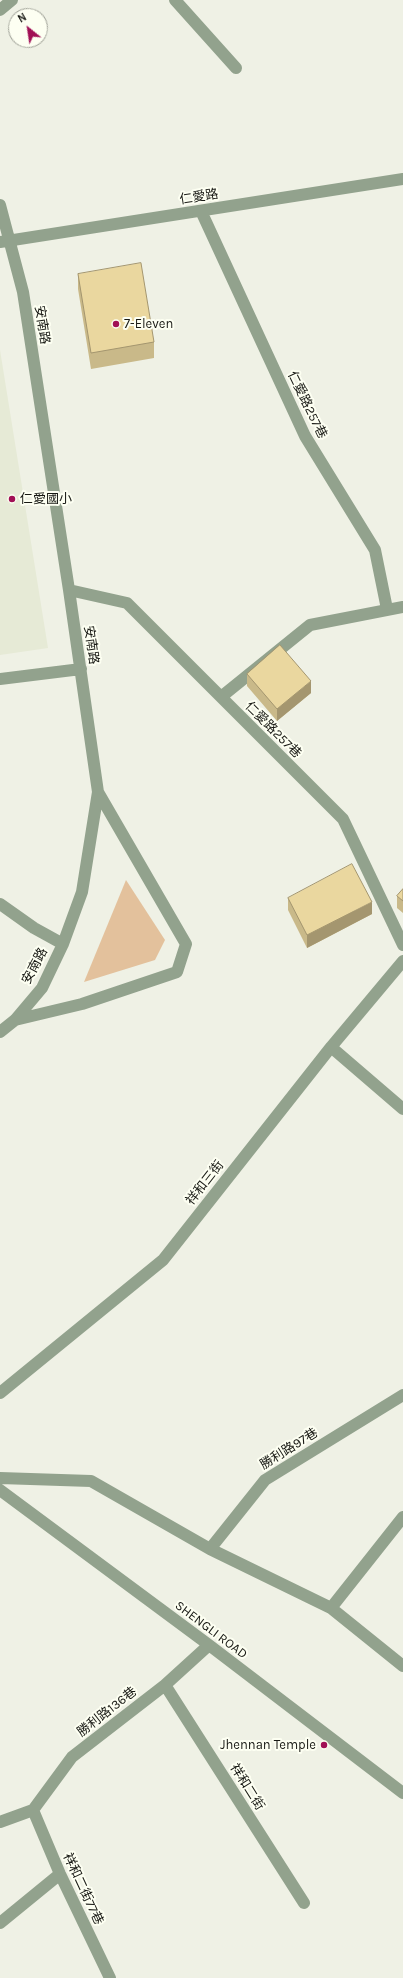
<!DOCTYPE html>
<meta charset="utf-8">
<style>
body{margin:0}
#map{position:relative;width:403px;height:1978px;overflow:hidden;background:#eff1e5;font-family:Karla,sans-serif}
canvas{display:block}
.north{position:absolute;left:8px;top:8px;width:40px;height:40px;box-sizing:border-box;background:#fdfff2;border:1px solid #a1a399;border-radius:50%;rotate:330deg;font-size:11px;font-weight:700;line-height:16px;text-align:center;color:#171813}
.north::after{content:'';display:block;margin:auto;width:14px;height:18px;background:#a10f55;clip-path:polygon(50% 0,100% 100%,50% 72%,0 100%)}
</style>
<div id="map">
<canvas width="403" height="1978"></canvas>
<div class="north">N</div>
</div>
<script>
const context = document.querySelector('canvas').getContext('2d');
context.lineJoin = 'round';
function fill(path, color) { context.fillStyle = color; context.fill(path, 'evenodd'); }
function trace(path, color, width, dash) { context.strokeStyle = color; context.lineWidth = width; context.lineCap = dash ? 'butt' : 'round'; context.setLineDash(dash || []); context.stroke(path); }
function drawText(font, color, halo, rows, align = 'center') {
  context.font = font + ' Karla,"Noto Sans TC",sans-serif'; context.lineWidth = 4; context.setLineDash([]); context.textBaseline = 'middle'; context.strokeStyle = halo; context.fillStyle = color; for (const [text, x, y, turn = 0] of rows) {
    context.save(); context.translate(x, y); context.rotate((+turn || 0) * Math.PI / 180); context.textAlign = isNaN(turn) ? turn : align; if (halo) context.strokeText(text, 0, 0); context.fillText(text, 0, 0); context.restore();
  }
}
fill(new Path2D(`
 M0 350 48 648 0 655Z`), '#e6ead6');
fill(new Path2D(`
 M126 880 165 940 155 960 84 982Z`), '#e3c19c');
trace(new Path2D(`
 M175 0 236 68
 M0 10 12 0
 M0 205 23 292 69 590 98 792 82 892 63 944 42 988 15 1020 0 1032
 M201 211 305 436 375 550 387 609
 M0 242 403 179
 M69 590 127 603 343 819 403 945
 M0 679 81 669
 M221 697 310 625 403 607
 M0 904 34 928 63 944
 M15 1020 82 1004 177 972 186 944 98 792
 M331 1047 403 1109
 M0 1393 163 1260 331 1047 403 961
 M0 1478 91 1481 210 1549 331 1608 403 1666
 M0 1490 209 1645 403 1793
 M210 1549 265 1480 403 1395
 M331 1608 403 1517
 M165 1685 304 1903
 M33 1810 72 1757 165 1685 209 1645
 M33 1810 60 1874 110 1978
 M0 1822 33 1810
 M0 1923 60 1874`), '#92a28d', 12);
fill(new Path2D(`
 M78 274 154 342V358L91 369 78 289Z
 M247 674 311 693 277 721 247 686Z
 M403 889V913L397 908V896Z
 M288 898 372 914 307 948 288 910Z`), '#c9b989');
fill(new Path2D(`
 M311 681V693L277 721V709Z
 M372 902V914L307 948V935Z`), '#a4966f');
const building = new Path2D(`
 M141 263 154 342 91 353 78 274Z
 M280 645 311 681 277 709 247 674Z
 M352 864 372 902 307 935 288 898Z
 M403 889V901L397 896Z`);
fill(building, '#ead79f');
trace(building, '#a4966f', 1);
for (const [x, y, r, color] of [
 [116,324,4,"#a10f55"],
 [12,499,4,"#a10f55"],
 [324,1745,4,"#a10f55"]
]) { const dot = new Path2D(); dot.arc(x, y, r, 0, 2 * Math.PI); context.fillStyle = color; context.fill(dot); trace(dot, '#fdfff2', 1.5); }
drawText('13px', '#171813', '#fdfff2', [
 ["仁愛路",199,197,-9],
 ["安南路",42,325,81],
 ["仁愛路257巷",307,405,64],
 ["安南路",91,645,82],
 ["仁愛路257巷",273,730,45],
 ["安南路",35,966,-62],
 ["祥和三街",205,1183,-52],
 ["勝利路97巷",289,1449,-32],
 ["SHENGLI ROAD",211,1630,37],
 ["勝利路136巷",107,1712,-38],
 ["祥和二街",247,1787,58],
 ["祥和二街77巷",83,1889,65]
]);
drawText('13px', '#171813', '#fdfff2', [
 ["7-Eleven",124,324],
 ["仁愛國小",20,499],
 ["Jhennan Temple",316,1745,"right"]
], 'left');
</script>
